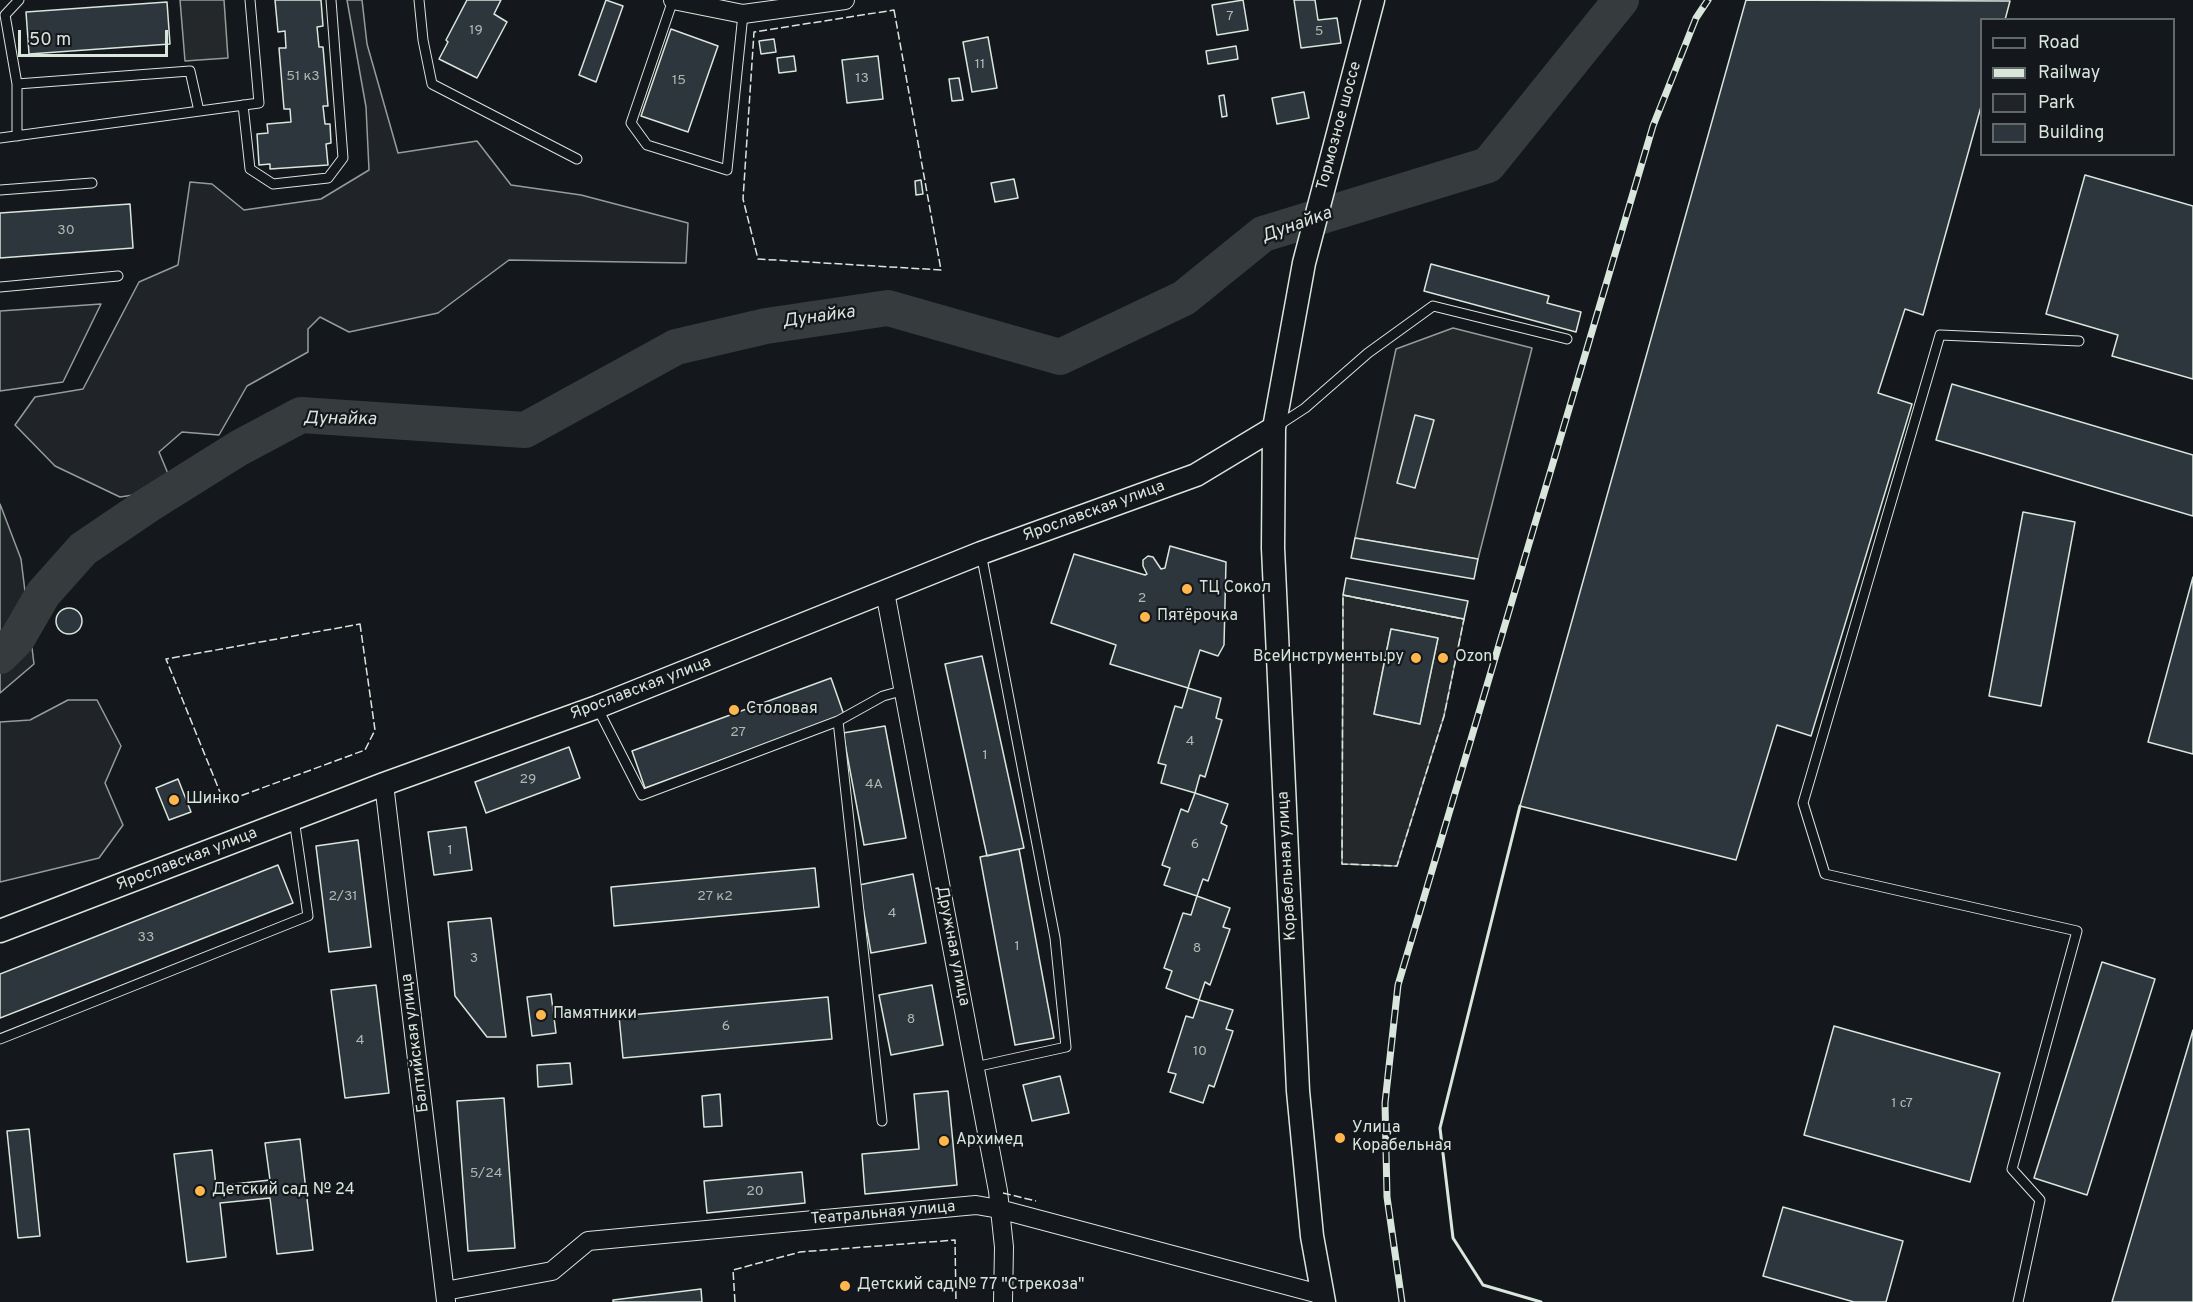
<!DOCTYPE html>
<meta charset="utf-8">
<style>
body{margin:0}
#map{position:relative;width:2193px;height:1302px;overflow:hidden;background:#14181c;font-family:Overpass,sans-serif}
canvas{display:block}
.legend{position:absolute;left:1980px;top:18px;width:195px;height:138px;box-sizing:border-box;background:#14181c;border:2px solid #626a69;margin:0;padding:8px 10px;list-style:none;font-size:18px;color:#d8e6dc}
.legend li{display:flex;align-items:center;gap:12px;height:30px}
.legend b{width:30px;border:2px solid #626a69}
.scale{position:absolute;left:18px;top:30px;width:150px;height:27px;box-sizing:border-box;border:3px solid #d8e6dc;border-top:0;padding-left:8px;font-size:18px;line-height:21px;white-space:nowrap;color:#d8e6dc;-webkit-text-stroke:4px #14181c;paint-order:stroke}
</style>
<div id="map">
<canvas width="2193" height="1302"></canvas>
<ul class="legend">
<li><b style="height:8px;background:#14181c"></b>Road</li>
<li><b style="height:8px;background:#d8e6dc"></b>Railway</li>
<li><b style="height:16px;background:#202428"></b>Park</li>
<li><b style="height:16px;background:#2c363c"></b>Building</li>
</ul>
<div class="scale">50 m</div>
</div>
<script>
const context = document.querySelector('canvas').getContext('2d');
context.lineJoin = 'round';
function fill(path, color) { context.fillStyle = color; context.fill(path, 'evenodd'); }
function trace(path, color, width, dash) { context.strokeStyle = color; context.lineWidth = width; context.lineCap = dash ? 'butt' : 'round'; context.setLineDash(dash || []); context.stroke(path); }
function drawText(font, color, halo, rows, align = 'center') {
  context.font = font + ' Overpass,sans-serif'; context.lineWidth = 4.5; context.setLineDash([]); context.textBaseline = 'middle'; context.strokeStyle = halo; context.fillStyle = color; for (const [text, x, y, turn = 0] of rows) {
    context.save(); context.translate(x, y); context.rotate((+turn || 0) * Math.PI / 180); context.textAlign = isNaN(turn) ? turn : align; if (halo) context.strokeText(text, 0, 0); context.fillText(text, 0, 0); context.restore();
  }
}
const green = new Path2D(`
 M347 0H362L367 44 398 153 477 141 511 185 581 195 688 223 686 263 509 260 438 313 349 332 320 317 308 329V352L247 386 219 435 182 432 159 452 169 476 154 492 120 497 55 466 15 425 35 397 83 389 139 282 178 265 190 182 212 184 244 210 321 199 369 170 366 107Z
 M101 304 63 382 0 391V311Z
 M0 504 21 559 34 664 0 693Z
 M68 700H97L121 746 105 783 123 825 99 858 0 882V722L30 720Z`);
fill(green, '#202428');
trace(green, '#939e99', 1.5);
const parking = new Path2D(`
 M180 0H224L228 58 185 61Z
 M1453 328 1532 348 1478 559 1355 538 1396 349Z
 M1343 595 1464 619 1444 716 1397 866 1342 864ZM1391 629 1438 638 1420 724 1374 714Z`);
fill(parking, '#24282b');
trace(parking, '#939e99', 1.5);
trace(new Path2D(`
 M0 656 17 639 43 594 83 549 148 505 239 448 301 415 525 430 676 347 766 326 888 308 1060 357 1184 298 1263 234 1488 165 1621 0`), '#363b3e', 36);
const building = new Path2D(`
 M275 0H321L323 26 317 27 319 47H323L328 106H323L325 124H330L331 143 326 144 328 165 270 169V164L259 165 257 134 268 133 267 124 291 122 290 109H284L279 48H286L285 31 278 32Z
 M467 0H501L494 14 507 22 477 78 439 59 448 42 446 40Z
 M606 0 623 6 596 82 579 75Z
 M1243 0 1248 30 1217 35 1212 5Z
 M1294 0H1315L1318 20 1337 18 1341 43 1301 48Z
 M1746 0 2010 1 2005 20H1982V103L1923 315 1905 309 1878 393 1912 404 1811 736 1777 725 1736 860 1520 806Z
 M167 2 170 44 29 54 26 12Z
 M671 29 718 46 688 132 641 116Z
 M988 37 997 88 972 92 963 42Z
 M774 39 776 52 761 54 759 41Z
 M1236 46 1238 59 1208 64 1206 51Z
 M794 56 796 71 779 73 777 58Z
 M878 56 883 99 847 103 842 60Z
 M959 78 963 100 952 101 949 79Z
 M1304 92 1309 118 1277 124 1272 98Z
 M1224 95 1227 116 1222 117 1219 96Z
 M2085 175 2193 206V379L2112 356 2118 335 2046 314Z
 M1014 179 1018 198 995 202 991 183Z
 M921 180 923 194 916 195 915 181Z
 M130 204 133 248 0 258V213Z
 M1431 264 1549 296 1547 303 1581 312 1576 332 1424 291Z
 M1952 384 2193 455V516L1936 440Z
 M1415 415 1434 420 1415 488 1397 483Z
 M2023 512 2075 522 2041 706 1989 696Z
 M1355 538 1478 559 1474 579 1351 558Z
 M1170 546 1226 562 1224 645 1218 656 1200 650 1188 688 1110 664 1116 645 1051 623 1074 554 1145 575 1147 574 1143 566V560L1148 556 1153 557 1161 569 1165 568Z
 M2193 577V754L2148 742Z
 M1346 578 1468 601 1464 619 1343 595Z
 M56 621a13 13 0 1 1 26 0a13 13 0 1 1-26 0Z
 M1391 629 1438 638 1420 724 1374 714Z
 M982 656 1024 848 987 856 945 664Z
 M831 678 844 715 645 788 632 751Z
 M1188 688 1221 698 1216 718 1222 720 1205 777 1200 775 1195 793 1161 783 1166 765 1158 763 1175 706 1182 708Z
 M885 726 906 838 864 845 843 733Z
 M569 747 580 778 486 813 475 782Z
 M178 779 191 812 169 820 156 788Z
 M1195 793 1228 804 1221 823 1227 826 1208 881 1203 879 1197 896 1164 885 1170 868 1162 865 1181 809 1188 812Z
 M466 827 472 870 434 875 428 832Z
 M358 840 371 947 329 952 316 846Z
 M1019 849 1054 1038 1015 1045 980 857Z
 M278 865 293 903 0 1018V974Z
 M815 868 819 907 614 926 611 887Z
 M913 874 926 943 871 953 859 885Z
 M1197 896 1230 908 1223 927 1230 929 1210 985 1205 982 1199 1000 1166 988 1172 971 1164 968 1183 913 1191 915Z
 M491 918 506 1037H487L455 996 448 922Z
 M2102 962 2155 979 2087 1195 2034 1178Z
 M376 985 389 1093 345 1098 331 990Z
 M932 985 943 1045 891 1055 879 995Z
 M551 994 556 1033 532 1036 527 997Z
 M828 997 832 1039 623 1058 619 1016Z
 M1199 1000 1233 1010 1226 1029 1233 1031 1214 1087 1209 1085 1203 1103 1170 1092 1176 1074 1168 1072 1186 1016 1193 1018Z
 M1834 1026 2000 1073 1970 1182 1804 1135Z
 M2193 1030V1302H2112Z
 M570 1063 572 1084 538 1087 537 1065Z
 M1060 1076 1069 1113 1032 1121 1023 1085Z
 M948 1091 957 1185 865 1194 862 1154 919 1149 914 1094Z
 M720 1094 722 1126 704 1127 702 1096Z
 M504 1098 515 1248 468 1251 457 1101Z
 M29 1129 40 1236 18 1238 7 1131Z
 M300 1139 313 1250 277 1254 270 1198 220 1203 226 1257 187 1262 174 1154 212 1150 216 1186 270 1180 265 1143Z
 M802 1172 805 1203 707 1213 704 1181Z
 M1783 1207 1903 1241 1886 1302H1854L1763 1276Z
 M701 1289 702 1302H613V1300Z`);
fill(building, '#2c363c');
trace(building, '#d8e6dc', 1.5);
const service = new Path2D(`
 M419 0 423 40 432 84 577 159
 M673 0 631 123 647 145 727 170 743 14
 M17 84 190 71 199 111
 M243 105 250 169 273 184 328 178 343 158 331 0
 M17 136V84L5 15 19 0
 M0 138 259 103 250 0
 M0 190 92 183
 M0 287 118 276
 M1279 425 1305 408 1368 353 1433 306 1567 339
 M597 707 642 795 838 721 883 696 905 690
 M838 721 882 1121
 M0 1039 308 916 294 819
 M975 1067 1066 1047 1055 938 981 553
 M2018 1302 2040 1200 2012 1169 2077 931 1825 874 1803 803 1940 335 2079 341`);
const minor = new Path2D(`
 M673 0 743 14 845 0
 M885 592 998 1191 1004 1247 1003 1302
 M384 784 446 1301
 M445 1291 552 1271 588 1241 976 1205 999 1209 1323 1295`);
const tertiary = new Path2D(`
 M0 931 384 784 597 707 981 553 1196 475 1274 428
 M1324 1302 1312 1236 1298 1091 1273 548 1274 428 1304 263 1373 0`);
trace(service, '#d8e6dc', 11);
trace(minor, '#d8e6dc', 20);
trace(tertiary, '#d8e6dc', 25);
trace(service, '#14181c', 9);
trace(minor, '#14181c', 18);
trace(tertiary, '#14181c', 22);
const rail = new Path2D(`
 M1402 1302 1387 1197 1385 1103 1398 985 1653 126 1696 18 1708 0`);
trace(rail, '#d8e6dc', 7);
trace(rail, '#14181c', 4.5, [14]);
trace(new Path2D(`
 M894 10 941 270 758 259 743 199 754 32Z
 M1343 595 1464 619 1444 716 1397 866 1342 864Z
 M360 624 375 730 365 750 224 802 166 659Z
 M1003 1193 1036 1201
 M735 1302 733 1270 800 1252 955 1240 956 1302`), '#d8e6dc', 1.5, [8, 3]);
trace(new Path2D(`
 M1520 806 1440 1128 1453 1238 1483 1285 1541 1302`), '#d8e6dc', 3);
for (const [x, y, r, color] of [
 [1187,589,6,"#ffb74d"],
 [1145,617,6,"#ffb74d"],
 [1416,658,6,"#ffb74d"],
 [1443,658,6,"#ffb74d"],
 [734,710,6,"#ffb74d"],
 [174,800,6,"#ffb74d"],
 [541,1015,6,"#ffb74d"],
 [1340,1138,6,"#ffb74d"],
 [944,1141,6,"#ffb74d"],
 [200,1191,6,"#ffb74d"],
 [845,1286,6,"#ffb74d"]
]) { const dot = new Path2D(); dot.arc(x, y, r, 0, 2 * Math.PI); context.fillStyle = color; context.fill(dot); trace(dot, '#14181c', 2); }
drawText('14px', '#adbab4', null, [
 ["7",1230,17],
 ["19",476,31],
 ["5",1319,32],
 ["11",980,65],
 ["51 к3",303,77],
 ["13",862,79],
 ["15",679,81],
 ["30",66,231],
 ["2",1142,599],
 ["27",738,733],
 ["4",1190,742],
 ["1",985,756],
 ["29",528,780],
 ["4А",874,785],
 ["6",1195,845],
 ["1",450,851],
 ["2/31",343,897],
 ["27 к2",715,897],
 ["4",892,914],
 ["33",146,938],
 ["1",1017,947],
 ["8",1197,949],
 ["3",474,959],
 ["8",911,1020],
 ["6",726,1027],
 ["4",360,1041],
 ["10",1200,1052],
 ["1 с7",1902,1104],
 ["5/24",486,1174],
 ["20",755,1192]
]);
drawText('16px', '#d8e6dc', '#14181c', [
 ["Тормозное шоссе",1340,126,-75],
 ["Ярославская улица",1094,512,-20],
 ["Ярославская улица",641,689,-21],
 ["Ярославская улица",187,860,-21],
 ["Корабельная улица",1288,866,-93],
 ["Дружная улица",952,946,79],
 ["Балтийская улица",416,1043,-97],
 ["Театральная улица",883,1214,-5]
]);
drawText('16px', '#d8e6dc', '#14181c', [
 ["ТЦ Сокол",1199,589],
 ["Пятёрочка",1157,617],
 ["ВсеИнструменты.ру",1404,658,"right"],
 ["Ozon",1455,658],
 ["Столовая",746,710],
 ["Шинко",186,800],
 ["Памятники",553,1015],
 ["Улица",1352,1129],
 ["Корабельная",1352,1147],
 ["Архимед",956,1141],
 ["Детский сад № 24",212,1191],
 ["Детский сад № 77 \"Стрекоза\"",857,1286]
], 'left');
drawText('italic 18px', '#d8e6dc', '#14181c', [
 ["Дунайка",1297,226,-20],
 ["Дунайка",819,318,-8],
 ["Дунайка",340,420,1]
]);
</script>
